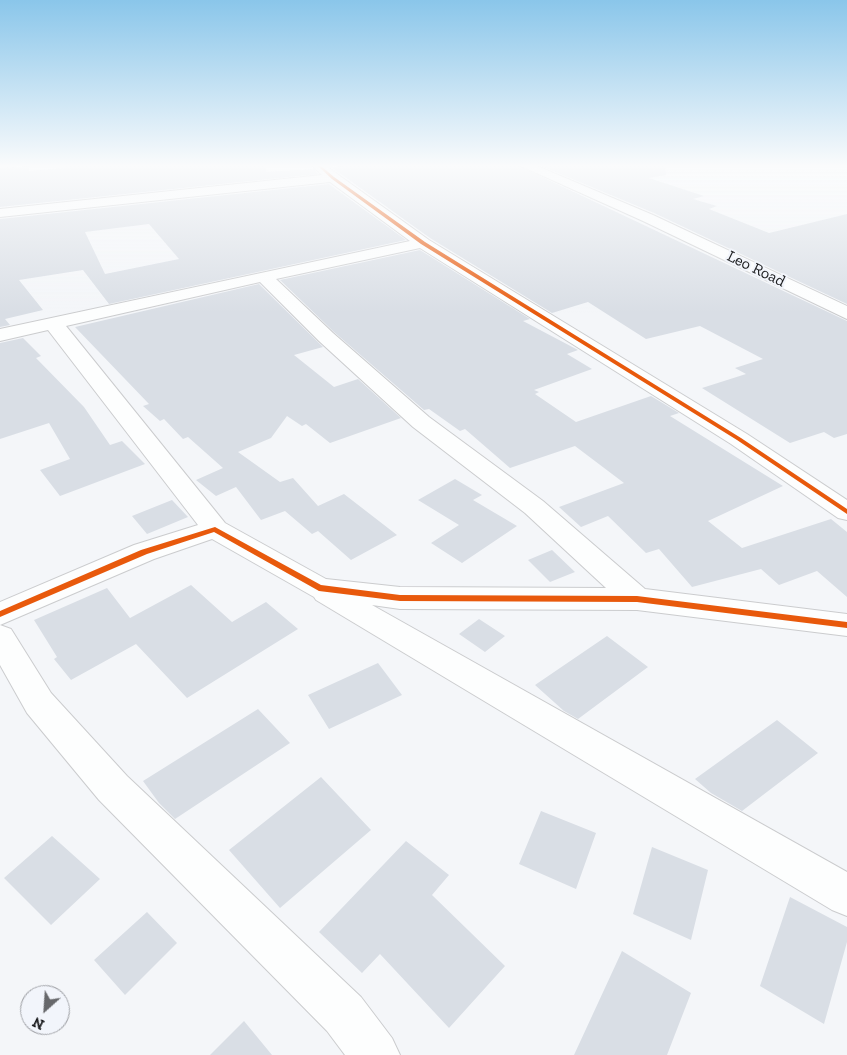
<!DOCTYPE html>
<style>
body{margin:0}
#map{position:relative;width:847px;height:1055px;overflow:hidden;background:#f4f6f9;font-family:"Zilla Slab",serif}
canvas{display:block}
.north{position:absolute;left:20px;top:985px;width:50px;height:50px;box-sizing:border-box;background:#f2f5fb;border:1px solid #9c9ea3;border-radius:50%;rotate:206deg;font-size:14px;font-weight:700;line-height:20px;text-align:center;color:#1b1c1e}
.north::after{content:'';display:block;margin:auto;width:18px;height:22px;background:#67686b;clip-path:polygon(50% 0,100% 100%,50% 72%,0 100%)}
</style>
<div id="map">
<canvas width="847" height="1055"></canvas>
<div class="north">N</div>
</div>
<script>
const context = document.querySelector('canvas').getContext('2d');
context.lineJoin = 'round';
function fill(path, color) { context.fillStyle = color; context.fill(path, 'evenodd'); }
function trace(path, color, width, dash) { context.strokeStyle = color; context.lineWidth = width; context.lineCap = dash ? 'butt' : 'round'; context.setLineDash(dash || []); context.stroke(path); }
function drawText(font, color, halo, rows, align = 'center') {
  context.font = font + ' "Zilla Slab",serif'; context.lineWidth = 4; context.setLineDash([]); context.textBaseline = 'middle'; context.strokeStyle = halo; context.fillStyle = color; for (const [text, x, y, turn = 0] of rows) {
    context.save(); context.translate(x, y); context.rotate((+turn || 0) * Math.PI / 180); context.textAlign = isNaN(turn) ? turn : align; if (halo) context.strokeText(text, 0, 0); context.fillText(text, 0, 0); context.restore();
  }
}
fill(new Path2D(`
 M29 166V171L65 168V166H266V172L314 169 318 174 0 207V168Z
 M342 166H519L847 321V434L834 438 824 432 790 443 702 388 746 374 735 368 763 359 700 326 646 339 588 302 552 313 430 238 331 167Z
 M541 166H665L666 175 649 178 704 196 693 199 717 206 709 209 769 233 847 214V304L654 213Z
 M329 184 406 240 109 304 83 270 19 280 43 310 5 319 10 325 0 327V219ZM149 224 179 259 105 274 85 232Z
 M420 250 530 319 523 321 578 350 567 354 592 369 534 390 539 392 535 394 576 422 651 396 679 413 670 416 783 486 708 521 742 548 831 519 847 532V597L817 571 779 585 761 569 692 587 659 549 646 553 608 516 581 527 559 507 624 483 575 446 510 468 465 429 460 431 429 409 424 410 334 332 280 280Z
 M259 284 323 347 294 355 334 387 358 379 401 418 330 443 306 424 302 426 287 416 271 438 238 452 280 482 293 478 318 506 344 494 397 535 351 560 318 531 312 534 285 511 261 520 236 487 216 496 196 480 223 468 188 437 183 439 164 419 160 421 143 406 149 404 75 327Z
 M23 338 41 356 36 358 84 407 110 445 122 441 145 464 60 496 40 470 70 459 49 423 0 439V343Z
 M455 479 482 495 473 500 517 526 462 563 431 543 459 525 418 500Z
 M172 500 188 517 147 534 132 516Z
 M552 550 575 572 550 582 528 560Z
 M191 585 232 622 266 602 298 629 187 698 136 644 71 680 54 659 57 657 34 620 107 588 130 618Z
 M479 619 505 636 485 652 459 634Z
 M607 636 648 667 578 719 564 711 535 685Z
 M378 663 402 695 329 729 308 695Z
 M258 709 290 743 175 819 159 803 143 781Z
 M777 720 818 753 742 811 711 793 695 779Z
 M321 777 371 830 280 908 229 850Z
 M541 811 596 833 576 889 519 864Z
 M52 836 100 879 51 925 4 878Z
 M406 841 449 875 432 895 505 966 449 1028 380 954 362 973 319 932Z
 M652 847 708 870 691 940 633 914Z
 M790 897 847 927V942L824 1024 760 986Z
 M147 912 177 943 125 995 94 960Z
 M622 951 691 993 667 1055H574Z
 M244 1021 272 1055H210Z`), '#d9dee5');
const minor = new Path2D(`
 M313 166H326L429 240 747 434 847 500V520L838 518 731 444 420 248 276 279 333 333 429 417 543 501 645 589 847 614V636L637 610 400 609 372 605 847 872V916L832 910 316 600 314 597 212 539 154 559 0 625V602L134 545 198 525 48 330 0 341V329L410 241 330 182 0 217V209L322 175ZM260 282 319 341 413 427 525 513 606 588 400 587 326 579 225 523 66 326Z
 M521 166H537L653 215 847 306V319L643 221Z
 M0 625 11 629 51 693 127 776 361 997 392 1038 400 1055H345L327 1031 99 800 27 713 0 665Z`);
trace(minor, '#cbccce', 2);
fill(minor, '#fdfefe');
fill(new Path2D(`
 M318 166H321L334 177 425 242 741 438 847 509V514L737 440 421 244 332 179Z
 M215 527 321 585 400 595 637 596 847 622V628L637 602 400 601 319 591 214 532 147 554 0 617V611L141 550Z`), '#e8590c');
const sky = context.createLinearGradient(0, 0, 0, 313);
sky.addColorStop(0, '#8ac6ea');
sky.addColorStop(0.53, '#fafbfc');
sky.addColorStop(1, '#fafbfc00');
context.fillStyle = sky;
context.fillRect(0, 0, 847, 313);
drawText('16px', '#1b1c1e', '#f2f5fb', [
 ["Leo Road",756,269,26]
]);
</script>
